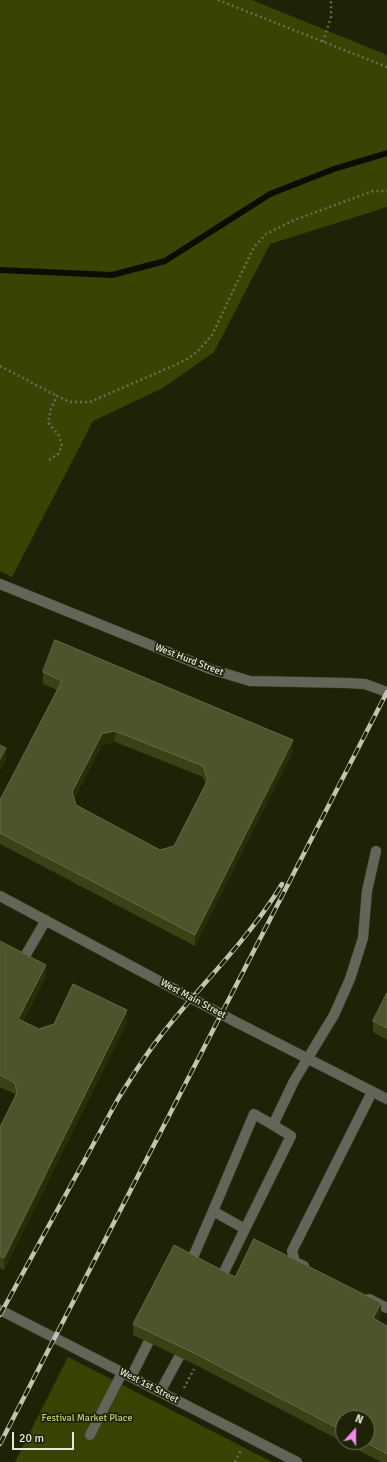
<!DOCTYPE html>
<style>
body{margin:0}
#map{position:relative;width:387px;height:1462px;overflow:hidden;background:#1e2308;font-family:Signika,sans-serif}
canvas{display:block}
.north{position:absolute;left:335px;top:1410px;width:40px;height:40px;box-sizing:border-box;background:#1e2308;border:1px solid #6d715a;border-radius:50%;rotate:21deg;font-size:11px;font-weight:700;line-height:16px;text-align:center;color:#e3e7d6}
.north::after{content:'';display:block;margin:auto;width:14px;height:18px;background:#f489f1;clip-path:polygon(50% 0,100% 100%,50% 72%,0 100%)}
.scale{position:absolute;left:12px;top:1432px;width:62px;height:18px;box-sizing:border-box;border:2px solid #e3e7d6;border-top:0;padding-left:5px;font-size:12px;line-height:14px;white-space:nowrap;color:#e3e7d6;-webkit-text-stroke:3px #1e2308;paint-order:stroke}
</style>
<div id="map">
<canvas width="387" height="1462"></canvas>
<div class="north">N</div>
<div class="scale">20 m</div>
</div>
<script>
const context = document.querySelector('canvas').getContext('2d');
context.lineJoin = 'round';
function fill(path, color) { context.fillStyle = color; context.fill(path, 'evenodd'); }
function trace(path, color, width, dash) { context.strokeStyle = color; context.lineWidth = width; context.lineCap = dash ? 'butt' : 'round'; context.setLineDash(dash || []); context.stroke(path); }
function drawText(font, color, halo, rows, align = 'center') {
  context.font = font + ' Signika,sans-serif'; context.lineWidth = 3.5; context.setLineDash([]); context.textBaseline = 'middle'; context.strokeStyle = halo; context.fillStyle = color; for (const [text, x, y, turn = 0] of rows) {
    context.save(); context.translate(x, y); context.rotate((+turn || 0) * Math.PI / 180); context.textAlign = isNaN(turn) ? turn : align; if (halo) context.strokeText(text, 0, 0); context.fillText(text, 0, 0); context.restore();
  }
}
fill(new Path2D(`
 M0 0H252L387 55V207L270 244 214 352 163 388 93 421 12 577 0 571Z
 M68 1357 272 1462H15Z`), '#3b4304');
trace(new Path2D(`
 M0 270 112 275 165 261 270 194 334 169 387 153`), '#0a0d00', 6);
const minor = new Path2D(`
 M0 584 210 669 250 681 347 683 365 684 387 692
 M0 896 234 1021 387 1099
 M21 963 46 920
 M273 1125 291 1136 245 1229 213 1211 254 1114 273 1125 294 1081 334 1015 350 979 363 938 367 891 376 851
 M190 1264 213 1211
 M304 1266 295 1262 292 1251 372 1092
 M220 1280 245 1229
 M369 1299 387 1308
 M0 1310 297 1462
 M131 1377 148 1343
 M160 1392 179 1357
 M90 1435 122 1373`);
trace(minor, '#3a3e25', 11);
trace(new Path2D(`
 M218 0 387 67
 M323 42 331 17V0
 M0 366 57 396
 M49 460 58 454 62 446 59 436 48 422 51 409 57 396 70 402H90L175 365 189 358 199 350 212 335 254 247 266 234 292 221 373 191H387
 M184 1388 194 1369
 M235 1462 241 1450`), '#686c55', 2.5, [2, 3]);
trace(minor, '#626558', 10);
const rail = new Path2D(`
 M0 1315 118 1099C131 1078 144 1057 159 1038 199 986 248 941 282 884
 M0 1444 387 692`);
trace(rail, '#c0c4b2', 4.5);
trace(rail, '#1e2308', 3, [9]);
fill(new Path2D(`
 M43 672 293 751 195 946 0 844V800L57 690 43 684ZM115 742 203 777 205 784 174 846 160 850 76 805 74 799 102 745Z
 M0 941 46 976 23 1021 39 1029 127 1022 4 1270 0 1268V1127L15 1096V1094L0 1087Z
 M387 993V1040L373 1032V1021Z
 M235 1277 381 1314 378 1321 387 1326V1462H381L343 1442H367L343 1418V1442L196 1365 133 1335V1324Z`), '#3b4115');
fill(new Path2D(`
 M115 731V742L102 745 72 804V792L102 734Z
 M293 740V751L195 946V935Z
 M6 748V760L0 771V759Z
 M46 965V976L18 1030V1019Z
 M127 1010V1022L4 1270V1258Z
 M381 1303V1314L373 1330V1318Z`), '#282e07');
const building = new Path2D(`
 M55 640 293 740 195 935 0 833V800L62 681 43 672ZM115 731 203 766 208 780 174 846 160 850 76 805 72 792 102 734Z
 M0 745 6 748 0 759Z
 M0 941 46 965 18 1019 39 1029 54 1024 73 984 127 1010 4 1258 0 1256V1127L17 1093 15 1083 0 1075Z
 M387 993V1028L373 1021Z
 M254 1239 381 1303 373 1318 387 1326V1454L365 1442H367V1418H343V1431L196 1354 133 1324 174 1245 235 1277Z`);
fill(building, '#4d532a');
trace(building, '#646a45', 1);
drawText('10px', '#e3e7d6', '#1e2308', [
 ["West Hurd Street",189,660,21],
 ["West Main Street",193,999,28],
 ["West 1st Street",149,1386,27]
]);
drawText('10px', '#bfd079', '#1e2308', [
 ["Festival Market Place",87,1418]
]);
</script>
